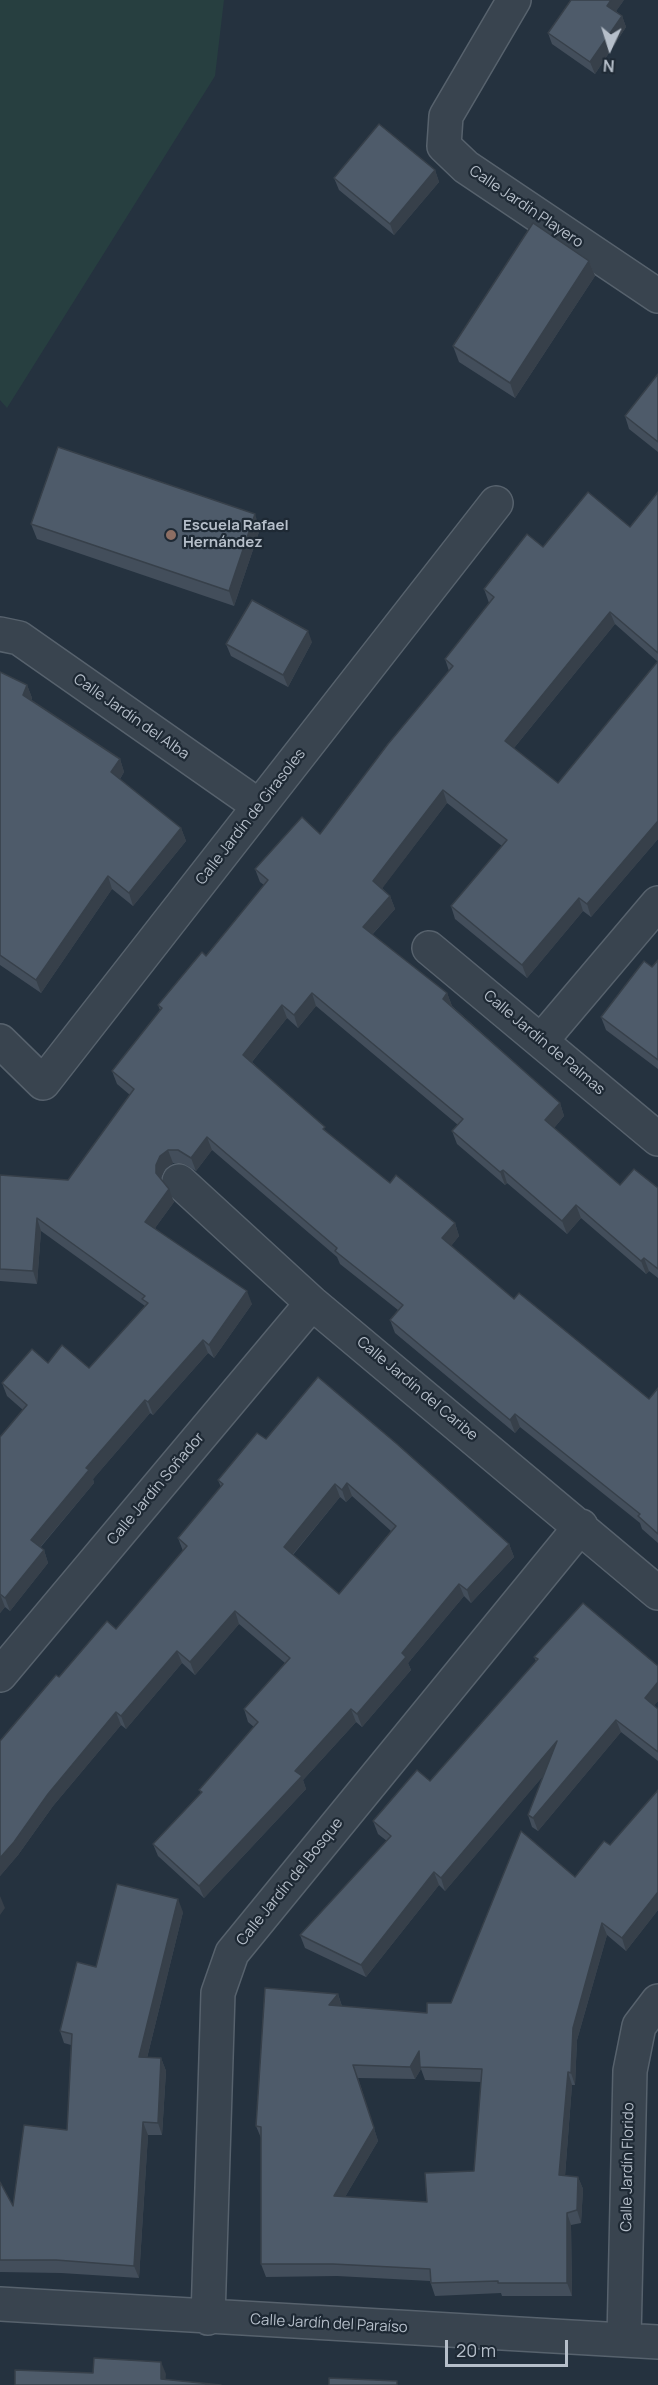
<!DOCTYPE html>
<meta charset="utf-8">
<style>
body{margin:0}
#map{position:relative;width:658px;height:2385px;overflow:hidden;background:#25323f;font-family:Manrope,sans-serif}
canvas{display:block}
.north{position:absolute;left:580px;top:18px;width:60px;height:60px;-webkit-text-stroke:4px #1e2934;paint-order:stroke;rotate:184deg;font-size:16px;font-weight:700;line-height:24px;text-align:center;color:#b6bfca}
.north::after{content:'';display:block;margin:auto;width:21px;height:27px;background:#b6bfca;clip-path:polygon(50% 0,100% 100%,50% 72%,0 100%)}
.scale{position:absolute;left:445px;top:2340px;width:123px;height:27px;box-sizing:border-box;border:3px solid #b6bfca;border-top:0;padding-left:8px;font-size:18px;line-height:21px;white-space:nowrap;color:#b6bfca;-webkit-text-stroke:4px #1e2934;paint-order:stroke}
</style>
<div id="map">
<canvas width="658" height="2385"></canvas>
<div class="north">N</div>
<div class="scale">20 m</div>
</div>
<script>
const context = document.querySelector('canvas').getContext('2d');
context.lineJoin = 'round';
function fill(path, color) { context.fillStyle = color; context.fill(path, 'evenodd'); }
function trace(path, color, width, dash) { context.strokeStyle = color; context.lineWidth = width; context.lineCap = dash ? 'butt' : 'round'; context.setLineDash(dash || []); context.stroke(path); }
function drawText(font, color, halo, rows, align = 'center') {
  context.font = font + ' Manrope,sans-serif'; context.lineWidth = 4.5; context.setLineDash([]); context.textBaseline = 'middle'; context.strokeStyle = halo; context.fillStyle = color; for (const [text, x, y, turn = 0] of rows) {
    context.save(); context.translate(x, y); context.rotate((+turn || 0) * Math.PI / 180); context.textAlign = isNaN(turn) ? turn : align; if (halo) context.strokeText(text, 0, 0); context.fillText(text, 0, 0); context.restore();
  }
}
fill(new Path2D(`
 M0 0H224L215 76 7 408 0 400Z`), '#273f40');
const street = new Path2D(`
 M514 0 446 116 444 146 466 167 658 296
 M0 634 19 638 259 806
 M429 948 658 1139
 M0 1041 43 1083 496 503
 M541 1041 658 903
 M179 1181 312 1303 658 1593
 M0 1675 312 1303
 M0 2304 658 2342
 M208 2318 218 1993 232 1953 581 1526
 M624 2339 630 2071 639 2026 658 2001`);
trace(street, '#57626d', 36);
trace(street, '#39444f', 33);
fill(new Path2D(`
 M624 0 616 11 622 16 626 27 595 74 552 44 548 33Z
 M435 170 439 182 394 235 339 190 334 178Z
 M589 261 595 276 515 398 459 362 453 346Z
 M658 374V452L629 429 625 416Z
 M658 492V839L591 917 583 911 527 978 455 919 451 906 502 846 447 803 382 888 390 896 395 909 372 935 447 993 452 1006 560 1103 564 1116 554 1128 620 1185 658 1188V1278L649 1271 646 1274 581 1218 567 1234 507 1183 505 1185 457 1144 452 1131 458 1125 316 1006 298 1028 287 1018 252 1062 328 1133 390 1183 455 1223 459 1236 451 1246 514 1299 649 1399 658 1388V1543L642 1529 640 1523 520 1427 515 1433 395 1333 390 1320 398 1310 340 1264 337 1257 212 1150 196 1171 182 1163H173L165 1169 161 1178 174 1202 155 1228 252 1304 214 1358 208 1353 153 1415 150 1413 93 1479 94 1483 40 1548 44 1550 48 1563 10 1611 5 1607 0 1613V1437L23 1410 7 1396 2 1383 48 1363 89 1368 145 1306 41 1231 37 1284 0 1281V1175L68 1180 130 1095 117 1084 112 1071 160 1010 158 1005 206 956 264 885 260 882 255 869 320 834 449 671 445 659 489 603 484 589 543 547 630 527ZM615 624 658 662 558 783 514 748Z
 M31 524 260 529 234 606 37 539Z
 M312 642 288 687 231 656 226 644Z
 M0 672 27 685 32 698 31 701 120 759 124 772 120 779 181 828 186 841 133 906 112 889 41 993 0 965Z
 M658 960V1069L606 1030 601 1017 652 967Z
 M266 1439 509 1544 514 1557 471 1603 464 1596 408 1663 411 1670 362 1727 356 1722 303 1780 306 1789 204 1898 158 1856 153 1844 201 1793 199 1790 254 1727 248 1722 244 1709 285 1663 239 1624 195 1675 182 1663 126 1729 121 1725 53 1806 18 1855 0 1876V1741L59 1677 116 1629 183 1551 178 1538 221 1487 218 1480ZM352 1496 391 1531 339 1594 293 1555 340 1497 346 1502Z
 M534 1657 658 1666V1701L654 1705 658 1709V1761L621 1732 538 1831 532 1827 528 1815 543 1776 445 1891 439 1885 366 1977 305 1948 300 1935 387 1841 378 1834 373 1821 430 1781 536 1661Z
 M658 1790V1910L626 1951 607 1935 577 2040 575 2085H572L565 2176 578 2177 583 2189 581 2223 571 2225 572 2296H502L501 2293 435 2296 430 2281 337 2276 266 2277 261 2264V2138L256 2126 338 1994 342 2006 427 2013 451 2003 575 1877 610 1845ZM421 2069 425 2080 481 2082 474 2171 427 2202 345 2197 378 2141 358 2078 415 2079Z
 M183 1912 147 2058H161L166 2071 162 2135H148L139 2278 61 2273 0 2272V2182L13 2206 67 2130 71 2045 64 2043 60 2031 96 1967Z`), '#434e5b');
fill(new Path2D(`
 M611 0H624L612 17 607 6Z
 M622 16 626 27 595 74 590 62Z
 M435 170 439 182 394 235 390 224Z
 M589 261 595 276 515 398 510 383Z
 M255 514 260 529 234 606 229 591Z
 M610 612 615 624 509 754 505 741Z
 M308 631 312 642 288 687 283 675Z
 M27 685 32 698 27 708 23 695Z
 M120 759 124 772 116 785 111 772Z
 M443 790 447 803 378 894 373 881Z
 M658 821V839L591 917 587 904Z
 M181 828 186 841 133 906 129 893Z
 M108 876 112 889 41 993 36 980Z
 M390 896 395 909 367 940 363 927Z
 M579 898 583 911 527 978 522 965Z
 M312 993 316 1006 298 1028 294 1015Z
 M447 993 452 1006 443 999Z
 M282 1005 287 1018 247 1068 243 1055Z
 M560 1103 564 1116 550 1133 545 1120Z
 M207 1137 212 1150 196 1171 191 1158Z
 M168 1150 173 1163 165 1169 161 1178V1186L156 1173V1165L160 1156Z
 M503 1170 507 1183 505 1185 500 1172Z
 M169 1189 174 1202 150 1235 145 1222Z
 M576 1205 581 1218 567 1234 562 1221Z
 M37 1218 41 1231 37 1284 33 1271Z
 M455 1223 459 1236 447 1251 442 1238Z
 M644 1258 649 1271 646 1274 641 1261Z
 M247 1291 252 1304 214 1358 209 1345Z
 M203 1340 208 1353 153 1415 148 1402Z
 M145 1400 150 1413 93 1479 94 1483 35 1553 31 1540 86 1468Z
 M515 1414 520 1427 515 1433 510 1420Z
 M347 1483 352 1496 346 1502 342 1490Z
 M335 1484 340 1497 288 1560 284 1547Z
 M509 1544 514 1557 471 1603 467 1590Z
 M44 1550 48 1563 10 1611 5 1598Z
 M459 1584 464 1596 408 1663 411 1670 362 1727 357 1714 402 1653Z
 M0 1594 5 1607 0 1613Z
 M235 1611 239 1624 195 1675 190 1662Z
 M177 1651 182 1663 126 1729 121 1716Z
 M658 1682V1701L650 1711 645 1698Z
 M351 1709 356 1722 303 1780 306 1789 204 1898 199 1886 295 1771Z
 M116 1712 121 1725 53 1806 18 1855 0 1876V1858L48 1794Z
 M616 1720 621 1732 538 1831 533 1818Z
 M557 1741 562 1754 445 1891 441 1878Z
 M434 1872 439 1885 366 1977 361 1965Z
 M658 1892V1910L626 1951 622 1938Z
 M0 1896 5 1908 0 1915Z
 M178 1899 183 1912 144 2070 139 2057Z
 M602 1923 607 1935 577 2040 575 2085 571 2073 573 2028Z
 M338 1994 342 2007 329 2005Z
 M419 2051 421 2069 415 2079 410 2067Z
 M161 2058 166 2071 162 2135 158 2123Z
 M568 2072 572 2085 564 2188 559 2175Z
 M358 2078 378 2141 338 2209 334 2196Z
 M143 2122 148 2135 139 2278 134 2266Z
 M578 2177 583 2189 581 2223 577 2210Z
 M567 2213 571 2225 572 2296 567 2283Z
 M161 2362 166 2374 165 2385 161 2379Z`), '#37404a');
const building = new Path2D(`
 M571 0H611L607 6 622 16 590 62 548 33Z
 M379 124 435 170 390 224 334 178Z
 M533 223 589 261 510 383 453 346Z
 M658 374V442L625 416Z
 M58 447 255 514 229 591 31 524Z
 M588 492 630 527 658 492V653L610 612 505 741 558 783 658 661V821L587 904 579 898 522 965 451 906 507 840 443 790 373 881 390 896 363 927 447 993 443 999 560 1103 545 1120 620 1185 634 1169 658 1188V1269L644 1258 641 1261 576 1205 562 1221 503 1170 500 1172 452 1131 463 1119 312 993 294 1015 282 1005 243 1055 325 1127 323 1129 390 1183 396 1175 455 1223 442 1238 514 1299 519 1293 649 1399 658 1388V1534L638 1516 640 1514 515 1414 510 1420 390 1320 403 1305 335 1251 337 1248 207 1137 191 1158 178 1150H168L160 1156 156 1165V1173L169 1189 145 1222 247 1291 209 1345 203 1340 148 1402 145 1400 86 1468 89 1470 31 1540 44 1550 5 1598 0 1594V1437L27 1405 2 1383 32 1349 48 1363 62 1345 89 1368 148 1303 142 1299 145 1296 37 1218 33 1271 0 1269V1175L68 1180 134 1089 112 1071 162 1008 158 1005 202 952 206 956 268 880 255 869 302 817 320 834 388 744 453 666 445 659 494 597 484 589 527 534 543 547Z
 M252 600 308 631 283 675 226 644Z
 M0 672 27 685 23 695 120 759 111 772 181 828 129 893 108 876 36 980 0 955Z
 M658 960V1060L601 1017 644 961 652 967Z
 M318 1377 397 1444 509 1544 467 1590 459 1584 402 1653 406 1657 357 1714 351 1709 295 1771 302 1776 199 1886 153 1844 202 1792 199 1790 258 1722 244 1709 290 1658 235 1611 190 1662 177 1651 121 1716 116 1712 48 1794 14 1842 0 1858V1741L56 1675 59 1677 107 1621 116 1629 187 1546 178 1538 223 1484 218 1480 257 1433 266 1439ZM347 1483 396 1526 339 1594 284 1547 335 1484 342 1490Z
 M583 1603 658 1666V1682L645 1698 658 1709V1752L616 1720 533 1818 528 1815 557 1741 441 1878 434 1872 361 1965 300 1935 391 1836 373 1821 417 1770 430 1781 538 1659 534 1657Z
 M658 1790V1892L622 1938 602 1923 573 2028 571 2073 568 2072 559 2175 578 2177 577 2210 567 2213V2283H498V2281L431 2283 430 2269 333 2264H261V2127L256 2126 265 1988 338 1994 329 2005 427 2013V2003H451L521 1831 575 1877 604 1841 610 1845ZM419 2051 420 2067 482 2069 474 2171 425 2173 427 2202 334 2196 374 2128 353 2065 410 2067Z
 M117 1884 178 1899 139 2057 161 2058 158 2123 143 2122 134 2266 56 2260H0V2182L13 2206 24 2125 67 2130 72 2034 60 2031 77 1962 96 1967Z
 M94 2358 161 2362V2379L221 2385H15V2370L93 2373Z
 M329 2378 397 2381V2385H329Z`);
fill(building, '#4e5b6a');
trace(building, '#37404a', 1.5);
for (const [x, y, r, color] of [
 [171,535,6,"#8d6e63"]
]) { const dot = new Path2D(); dot.arc(x, y, r, 0, 2 * Math.PI); context.fillStyle = color; context.fill(dot); trace(dot, '#1e2934', 2); }
drawText('15px', '#b6bfca', '#1e2934', [
 ["Calle Jardín Playero",526,207,34],
 ["Calle Jardín del Alba",131,717,35],
 ["Calle Jardín de Girasoles",251,817,-52],
 ["Calle Jardín de Palmas",544,1043,40],
 ["Calle Jardín del Caribe",417,1389,40],
 ["Calle Jardín Soñador",156,1489,-50],
 ["Calle Jardín del Bosque",290,1882,-51],
 ["Calle Jardín Florido",628,2167,-89],
 ["Calle Jardín del Paraíso",329,2324,3]
]);
drawText('bold 15px', '#b6bfca', '#1e2934', [
 ["Escuela Rafael",183,526],
 ["Hernández",183,543]
], 'left');
</script>
